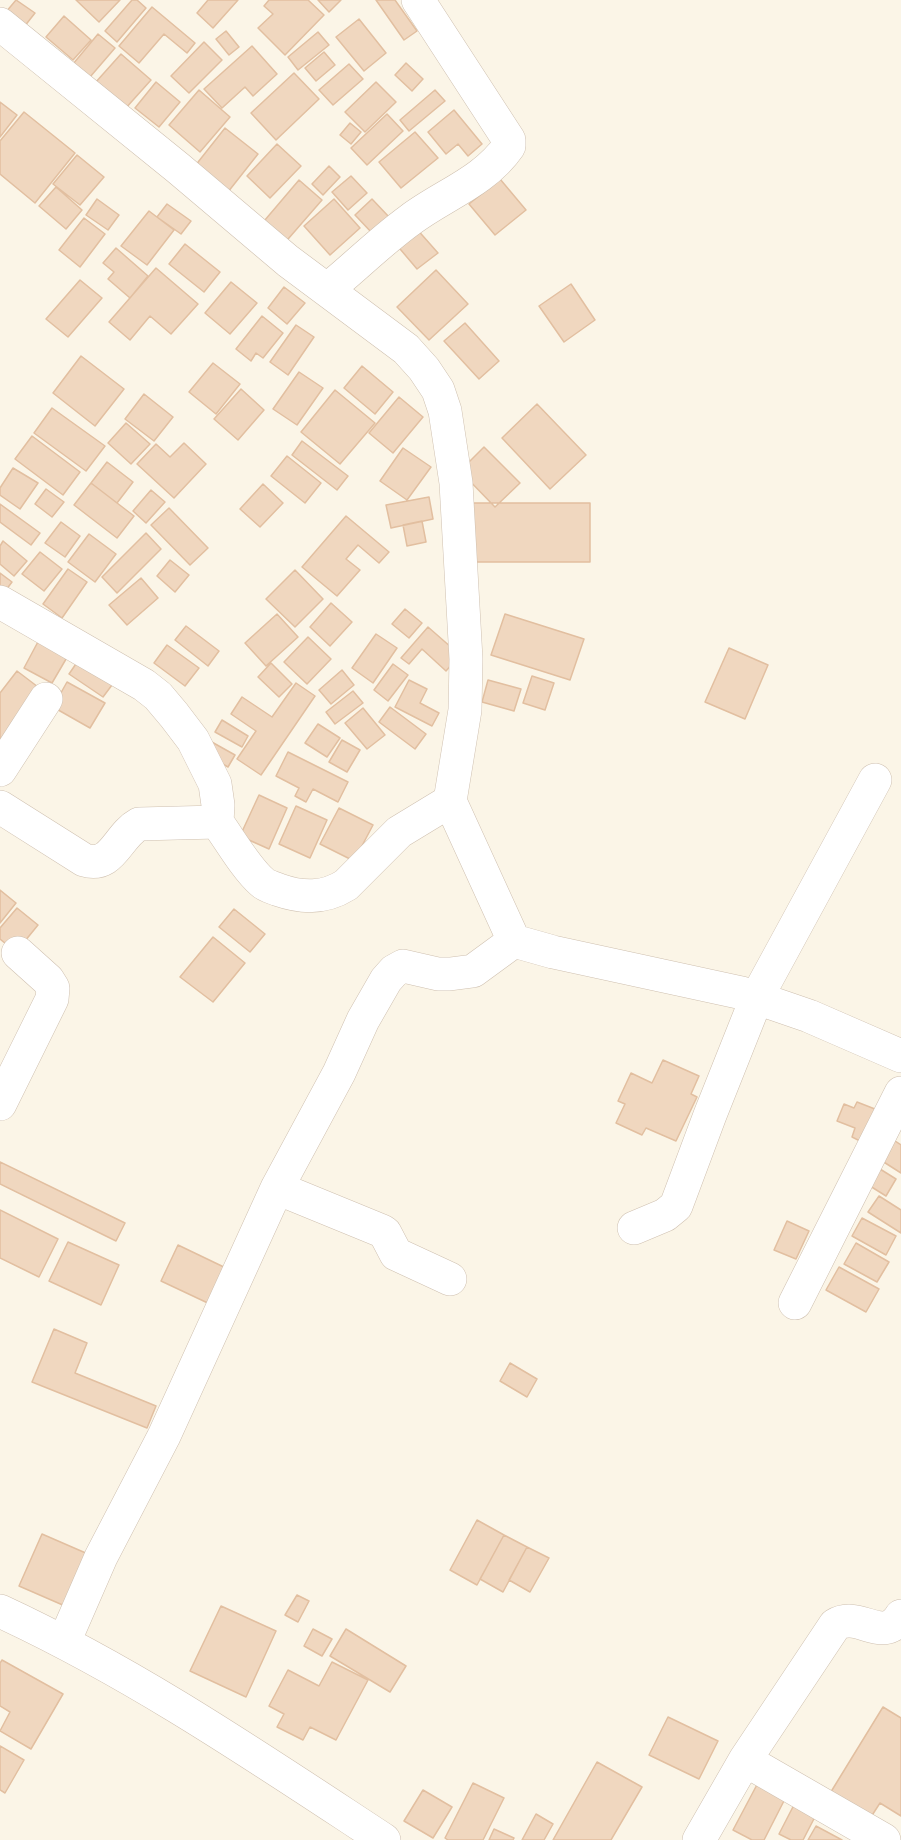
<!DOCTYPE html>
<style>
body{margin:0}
canvas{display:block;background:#fbf5e7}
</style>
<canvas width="901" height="1840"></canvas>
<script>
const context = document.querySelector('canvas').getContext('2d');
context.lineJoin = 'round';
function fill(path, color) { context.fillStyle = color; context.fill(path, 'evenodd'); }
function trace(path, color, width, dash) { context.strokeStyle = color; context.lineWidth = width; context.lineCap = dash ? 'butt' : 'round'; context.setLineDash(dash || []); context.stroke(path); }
const building = new Path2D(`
 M16 0 35 13 24 27 6 12Z
 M76 0H120L99 22Z
 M132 0H137L146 8 117 42 105 31Z
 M208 0H238L213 28 197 13Z
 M269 0H308L324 15 285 55 258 28 273 14 264 6Z
 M318 0H341L329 12Z
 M376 0H395L417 31 404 40Z
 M152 7 195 43 187 53 164 34 139 63 119 46Z
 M64 16 91 40 73 60 46 37Z
 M359 19 386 53 364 71 336 37Z
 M226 31 239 47 229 55 216 39Z
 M318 32 329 45 298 70 288 57Z
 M98 34 115 48 90 77 73 64Z
 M204 42 222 60 189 93 171 76Z
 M252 46 277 74 253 96 245 87 222 108 204 89Z
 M324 52 335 65 316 81 305 68Z
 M121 54 151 80 125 109 95 83Z
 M406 63 423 79 412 91 395 75Z
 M349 64 363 79 333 105 319 90Z
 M294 73 319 99 276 140 251 113Z
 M156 82 180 102 159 127 135 108Z
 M376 82 396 102 365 132 345 112Z
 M199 90 230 117 200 152 169 125Z
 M435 90 445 101 409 131 400 120Z
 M0 102 17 115 0 137Z
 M454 110 482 144 468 156 458 144 446 154 428 132Z
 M24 112 75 153 35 203 0 174V141Z
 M387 114 403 131 367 165 351 148Z
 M350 123 361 132 351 144 340 135Z
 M225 128 258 154 224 197 191 171Z
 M415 132 438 158 401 188 379 162Z
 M277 144 301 166 270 198 247 176Z
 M77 155 104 177 80 205 53 184Z
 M329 166 340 177 323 195 312 184Z
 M351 176 367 193 348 210 332 192Z
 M500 179 526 210 495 235 469 204Z
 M299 180 322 200 282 246 259 227Z
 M56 187 82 210 66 229 39 206Z
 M97 199 119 215 108 230 86 215Z
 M334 199 360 228 330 255 304 226Z
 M372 199 390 218 373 234 355 215Z
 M167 204 191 221 181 234 157 217Z
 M149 211 174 230 147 265 121 246Z
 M84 218 105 234 80 267 59 250Z
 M415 227 438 253 417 269 395 243Z
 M185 244 220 272 204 292 169 264Z
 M116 248 148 276 130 298 108 279 114 272 103 263Z
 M156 268 198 304 171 334 150 316 130 340 109 322Z
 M436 270 468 304 429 340 397 307Z
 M80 280 102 298 68 337 46 319Z
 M231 282 257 303 230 334 205 313Z
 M571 284 595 320 564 342 539 306Z
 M284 287 305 303 287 324 268 308Z
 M262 316 283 333 263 358 256 353 251 361 236 349Z
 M465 323 499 361 479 379 444 341Z
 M296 325 314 337 288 375 270 362Z
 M81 356 124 389 95 426 53 393Z
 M213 363 240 384 216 414 189 392Z
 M362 366 393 392 375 414 344 388Z
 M299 372 323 388 297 425 273 409Z
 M241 389 264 410 238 440 214 419Z
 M335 390 375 423 340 464 301 432Z
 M144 394 173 417 154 441 125 419Z
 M399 397 423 417 393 453 369 433Z
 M537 404 586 455 550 489 502 438Z
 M52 408 105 446 86 471 34 433Z
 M126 423 150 444 131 464 108 443Z
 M32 436 80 472 63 495 15 459Z
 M302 441 348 476 337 490 292 455Z
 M184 443 206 464 174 498 137 464 156 444 170 457Z
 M484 447 520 483 495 507 460 471Z
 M403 448 431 467 407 500 380 481Z
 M287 456 321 483 305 503 271 476Z
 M107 462 133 482 117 503 91 483Z
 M13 468 38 483 20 509 0 495V488Z
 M91 483 134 516 117 538 74 505Z
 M263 484 283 503 260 527 240 509Z
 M46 489 64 502 52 517 35 504Z
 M151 490 165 502 146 523 133 511Z
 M429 497 433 519 391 528 386 505Z
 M469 503H590V562H468Z
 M0 504 40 533 31 545 0 522Z
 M169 508 208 548 190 565 151 525Z
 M346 516 389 552 379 563 358 545 346 559 360 570 337 596 302 567Z
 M422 521 426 542 407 546 403 525Z
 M61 522 80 536 65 557 45 543Z
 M146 533 161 549 117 593 102 577Z
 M89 534 116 554 95 582 68 562Z
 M3 541 27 561 14 576 0 564V546Z
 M40 552 62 569 44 591 22 574Z
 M170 560 189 575 175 592 157 576Z
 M68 569 87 582 62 618 43 604Z
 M295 570 323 599 295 627 266 599Z
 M0 573 12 582 6 590 0 586Z
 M141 578 158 598 127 625 109 605Z
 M331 603 352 622 330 646 310 627Z
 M405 609 422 623 409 638 392 624Z
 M277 614 298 637 266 666 245 643Z
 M505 614 584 639 570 680 491 655Z
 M186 626 219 651 208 666 175 640Z
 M428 627 460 655 446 671 422 649 409 664 401 658Z
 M376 634 397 648 373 683 352 668Z
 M308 637 331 659 307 684 284 662Z
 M40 638 69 654 52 683 24 668Z
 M167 645 199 668 185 686 154 663Z
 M729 648 768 665 745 719 705 702Z
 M80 658 115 681 103 697 69 674Z
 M271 663 292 684 279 697 258 677Z
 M393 664 408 675 388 701 374 690Z
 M342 670 354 685 331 704 319 690Z
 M17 671 42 690 0 745V693Z
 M532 676 554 683 545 710 523 703Z
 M409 680 427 689 420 703 439 713 432 726 395 707Z
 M488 680 521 689 514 711 482 702Z
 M67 682 105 703 90 728 53 707Z
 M296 683 315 696 261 775 237 759 256 731 231 714 242 697 272 717Z
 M353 691 363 703 335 724 326 712Z
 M390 707 426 734 415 749 379 722Z
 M363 708 385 735 367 749 345 723Z
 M222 720 248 736 242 747 215 732Z
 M318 724 340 738 327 757 305 743Z
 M342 740 360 750 347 772 329 762Z
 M210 741 235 755 228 767 203 753Z
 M288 752 348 782 338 802 313 789 306 802 295 796 299 788 276 776Z
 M259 795 287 808 269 849 240 836Z
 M296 806 327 820 310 858 279 844Z
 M339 808 373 825 354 861 320 844Z
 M0 890 16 903 0 923Z
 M17 908 38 925 16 952 0 939V928Z
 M234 909 265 934 250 952 219 927Z
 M213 937 245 963 213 1002 180 977Z
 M663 1060 699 1076 691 1094 697 1097 676 1141 646 1128 642 1135 616 1123 625 1104 618 1101 631 1073 652 1083Z
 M857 1102 880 1111 866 1144 852 1137 855 1128 837 1121 844 1104 854 1108Z
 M892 1139 901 1145V1173L879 1159Z
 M0 1162 125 1223 116 1241 0 1184Z
 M880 1169 896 1179 886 1196 870 1186Z
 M879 1196 901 1210V1233L868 1212Z
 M0 1210 58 1239 39 1277 0 1258Z
 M862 1218 896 1236 886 1255 852 1236Z
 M787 1221 809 1231 796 1259 774 1250Z
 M68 1242 119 1265 101 1305 49 1281Z
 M856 1243 889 1262 877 1282 844 1264Z
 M178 1245 228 1269 212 1305 161 1281Z
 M839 1267 879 1289 866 1312 826 1290Z
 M54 1329 87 1343 75 1373 156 1406 147 1428 32 1382Z
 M510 1363 537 1379 527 1397 500 1381Z
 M477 1520 504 1535 477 1585 450 1570Z
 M42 1534 88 1554 65 1606 19 1586Z
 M504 1535 527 1547 503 1592 480 1579Z
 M527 1547 549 1558 530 1592 509 1580Z
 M297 1595 309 1601 298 1622 285 1615Z
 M221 1606 276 1631 246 1697 190 1671Z
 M313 1629 332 1639 322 1656 304 1646Z
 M346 1629 406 1666 390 1692 330 1656Z
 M2 1660 63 1694 31 1749 0 1731 10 1712 0 1706V1663Z
 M332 1662 368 1680 336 1740 310 1727 303 1740 277 1727 284 1714 269 1706 288 1670 319 1686Z
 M883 1707 901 1718V1816L880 1803 869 1820 829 1795Z
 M668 1717 718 1741 699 1779 649 1755Z
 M0 1746 24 1760 5 1793 0 1790Z
 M597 1762 642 1787 611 1840H553Z
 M760 1779 788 1793 764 1840H752L733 1830Z
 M473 1783 504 1798 483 1840H448L445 1838Z
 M423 1790 452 1807 433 1838 404 1821Z
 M797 1799 818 1811 803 1840H791L779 1834Z
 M536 1814 553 1824 544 1840H522Z
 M816 1826 842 1840H808Z
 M494 1829 514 1838 513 1840H489Z`);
fill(building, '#f0d7bf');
trace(building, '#e2bfa0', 1.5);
const minor = new Path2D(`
 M0 24 178 168 288 261 406 349 424 369 438 390 445 411 456 483 466 659 465 710 450 801 514 941 553 952 742 993 809 1016 901 1056
 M328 289C355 267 381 241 410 220 443 195 484 182 509 146V140L418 0
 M0 602 144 685 158 696 174 715 193 740 215 784 218 805 217 822
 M0 770 46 699
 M0 807 84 860C113 869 117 836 139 824L217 822C230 840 246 868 262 882 266 886 274 888 279 890 302 898 324 899 346 885L399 832 450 801
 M0 1104 52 999 53 988 48 980 18 953
 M277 1188 382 1231 385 1233 396 1254 450 1279
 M634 1228 665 1215 676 1206 710 1115 757 997 875 780
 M795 1303 901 1093
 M0 1611C136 1674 259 1758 384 1840
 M64 1642 101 1557 164 1436 277 1188 339 1073 363 1020 386 980 394 971 403 966 438 974H450L473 971 514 941
 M745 1760 884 1840
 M699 1840 745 1760 835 1625C859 1610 883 1645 901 1616`);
trace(minor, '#cfc0b0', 34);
trace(minor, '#fff', 33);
</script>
